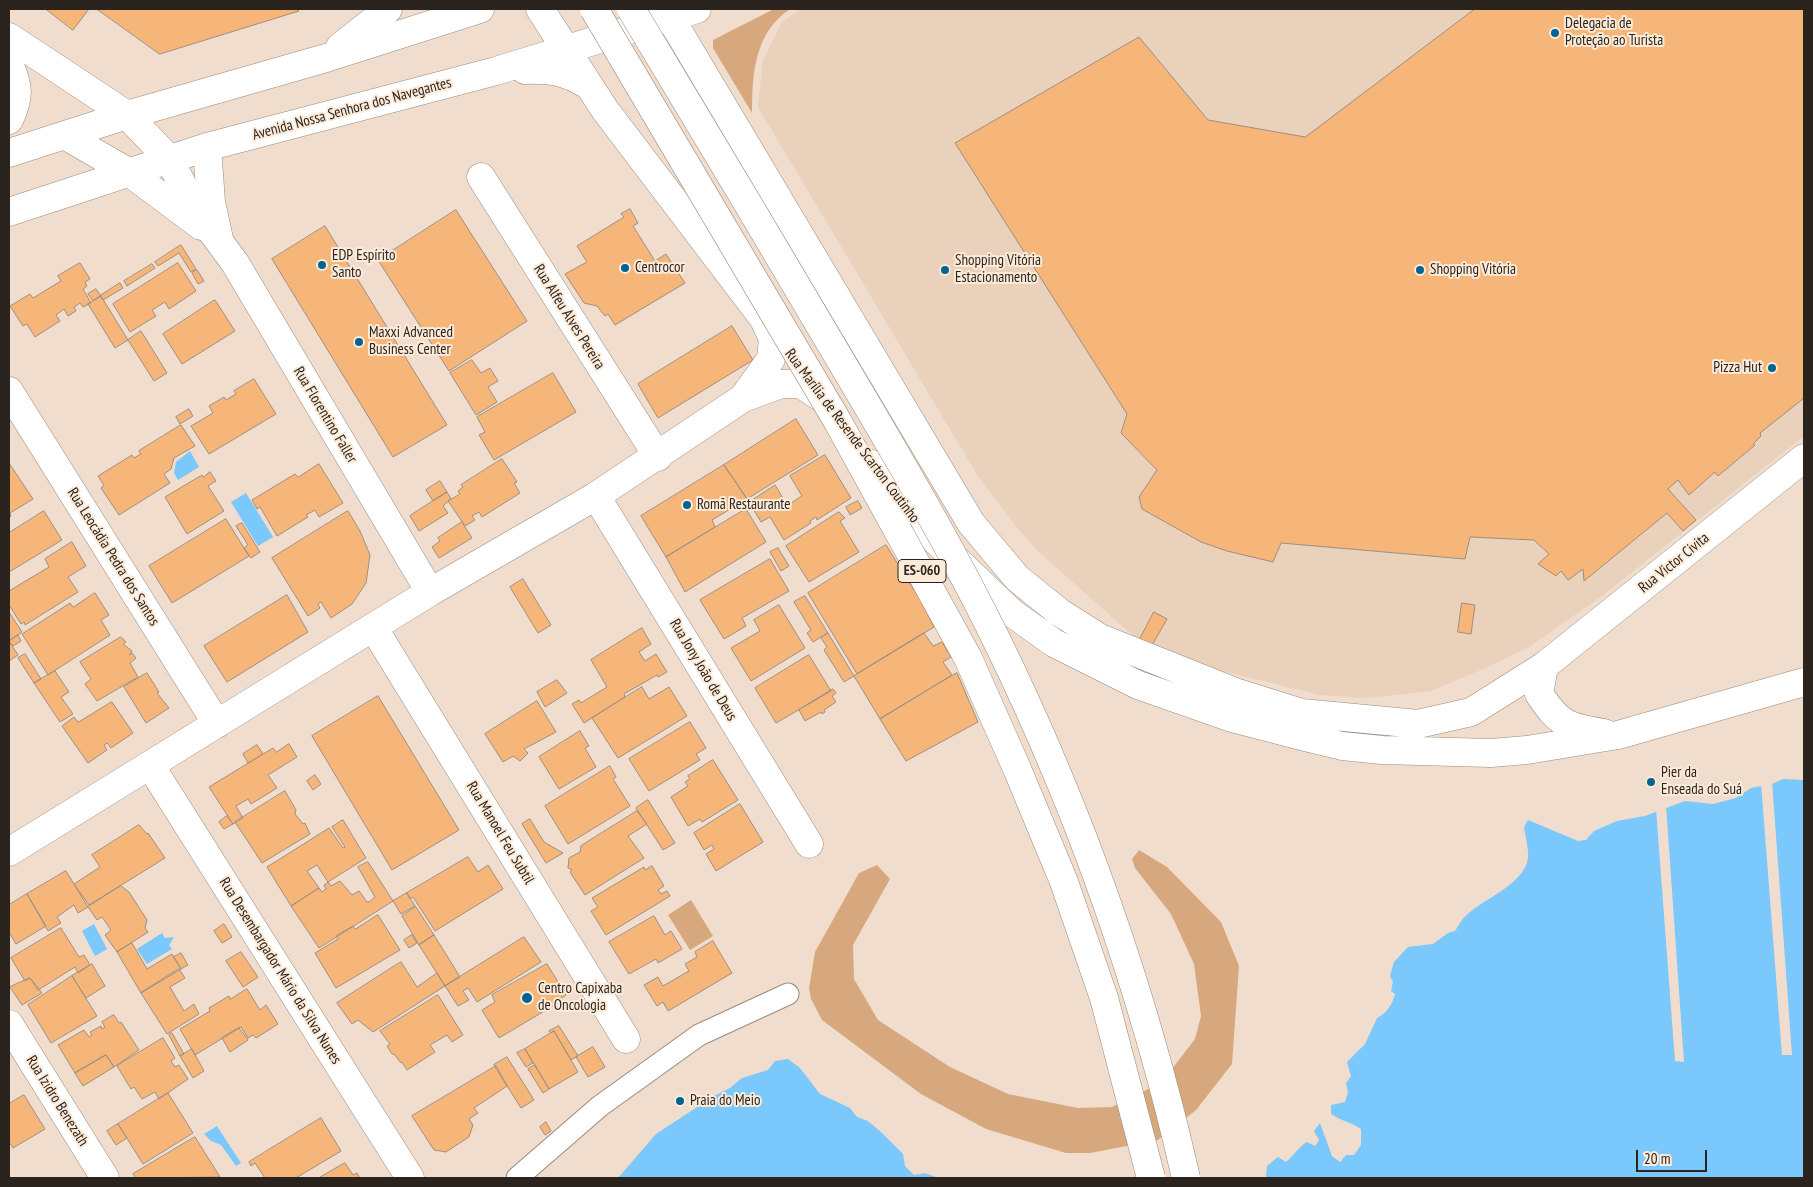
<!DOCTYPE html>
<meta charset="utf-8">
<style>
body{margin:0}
#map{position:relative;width:1813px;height:1187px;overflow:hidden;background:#f0ddcd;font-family:"PT Sans Narrow",sans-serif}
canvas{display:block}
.frame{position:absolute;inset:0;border:10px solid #2b241e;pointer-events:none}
.scale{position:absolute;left:1636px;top:1150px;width:71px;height:22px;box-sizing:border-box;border:2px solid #2b241e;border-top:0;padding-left:6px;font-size:15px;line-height:18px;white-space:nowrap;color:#2b241e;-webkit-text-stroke:4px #fdebda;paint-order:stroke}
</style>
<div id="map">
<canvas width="1813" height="1187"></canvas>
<div class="frame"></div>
<div class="scale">20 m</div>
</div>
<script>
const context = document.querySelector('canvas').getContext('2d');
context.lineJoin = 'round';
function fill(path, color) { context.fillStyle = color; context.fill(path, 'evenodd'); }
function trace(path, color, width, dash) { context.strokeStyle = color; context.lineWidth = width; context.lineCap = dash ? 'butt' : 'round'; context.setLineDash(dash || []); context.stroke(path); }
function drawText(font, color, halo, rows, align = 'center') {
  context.font = font + ' "PT Sans Narrow",sans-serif'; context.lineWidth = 4; context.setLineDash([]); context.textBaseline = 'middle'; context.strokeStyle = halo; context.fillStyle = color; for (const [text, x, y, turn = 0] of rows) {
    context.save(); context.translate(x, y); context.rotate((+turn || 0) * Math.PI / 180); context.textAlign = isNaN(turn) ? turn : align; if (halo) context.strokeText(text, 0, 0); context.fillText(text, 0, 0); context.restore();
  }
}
fill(new Path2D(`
 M801 9H1804V436L1602 596 1529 647 1488 667 1431 691 1367 698 1320 695 1199 665 1139 641 1039 552 1019 530 976 473 758 107 763 60 782 22Z`), '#e9d1bb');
fill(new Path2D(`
 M774 9H790C754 33 752 75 752 113L713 48V40Z
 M1139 850 1167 867 1221 922 1239 966 1232 1064 1196 1110 1158 1140 1090 1153H1066L986 1129 921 1094 822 1020 811 999 809 988 815 952 859 873 877 865 890 879 853 945 854 979 878 1020 950 1067 1008 1094 1078 1108 1112 1107 1162 1082 1195 1039 1201 1016 1194 964 1171 914 1135 868 1132 859Z
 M691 900 713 936 690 950 668 915Z`), '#d7a87d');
fill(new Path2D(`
 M190 451 199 467 178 480 174 473 176 462Z
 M246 493 273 537 258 546 231 502Z
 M1783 779 1804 780V1178H1266L1267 1166 1278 1157 1286 1162C1294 1156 1298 1147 1307 1142L1315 1146 1319 1140 1314 1131 1320 1123 1332 1156 1340 1162 1346 1155H1354L1361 1145V1129C1351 1122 1341 1121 1331 1114V1105L1345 1102 1348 1092 1346 1083 1351 1076 1347 1062 1365 1044 1377 1018C1387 1013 1392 1005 1395 994L1391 991 1393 982 1390 976 1394 962 1408 947 1433 944 1448 933 1455 931C1459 925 1463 917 1469 913 1486 898 1525 883 1528 858 1529 849 1525 836 1524 827L1528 820 1578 841 1586 840 1594 831 1617 821 1645 816 1685 801 1713 804 1736 798 1751 788 1772 784Z
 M94 924 107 949 95 956 82 931Z
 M162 933 165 938 174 937 169 945 172 949 147 964 137 949Z
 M788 1059 800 1068 820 1094 850 1108 857 1117 868 1121 882 1133 903 1154 905 1166 914 1175 925 1173 936 1177 959 1178H618L656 1134 714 1096 730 1088 742 1078 768 1070 775 1061Z
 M217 1126 241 1163 236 1166 221 1145 211 1141 204 1134Z`), '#7ac8fc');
fill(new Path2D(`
 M1772 781 1792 1055H1782L1761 783Z
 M1666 805 1684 1062 1675 1061 1656 809Z`), '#f0ddcd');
const building = new Path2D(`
 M46 9H89L73 30Z
 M97 9H296L299 11 160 54Z
 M1475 9H1804V398L1760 433 1761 436 1753 444 1755 445 1718 476 1715 472 1689 495 1678 480 1668 489 1696 520 1683 531 1667 513 1584 581 1583 569 1568 580 1561 571 1556 576 1538 564 1549 554 1534 540 1470 537 1465 559 1281 543 1273 562 1227 551 1201 542 1142 509 1139 497 1157 470 1121 433 1127 414 955 143 1139 37 1208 120 1305 137Z
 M630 209 638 223 633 226 655 261 666 254 685 283 615 325 608 314 605 316 597 306 584 303 565 274 587 262 577 246 624 217 621 214Z
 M456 210 527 321 449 371 378 260Z
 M325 226 447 425 393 457 272 259Z
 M181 245 196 269 191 272 179 253 158 266 155 262Z
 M80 263 90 279 85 282 87 286 83 289 91 303 83 307 80 303 74 307 76 311 68 316 64 309 56 315 60 321 35 337 27 324 23 326 10 306 30 294 33 298 61 281 58 276Z
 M178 263 196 291 169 309 165 302 152 310 156 316 130 332 113 304Z
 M152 264 155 268 127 286 124 281Z
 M197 270 204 281 198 284 192 273Z
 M120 283 123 288 103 300 100 296Z
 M96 289 101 296 93 301 88 294Z
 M101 296 128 340 115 348 88 304Z
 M215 300 235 331 182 364 163 334Z
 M732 326 753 360 658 418 638 384Z
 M141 331 167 373 154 381 128 340Z
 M472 360 481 373 490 368 498 381 488 387 497 402 476 415 450 373Z
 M553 373 576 412 494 460 479 435 485 432 477 417Z
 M254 379 276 414 209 454 191 426 213 413 209 406 224 397 226 400 236 394 234 391Z
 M189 409 193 416 180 424 176 417Z
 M796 419 818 455 747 499 724 465Z
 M181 425 195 446 174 458 171 469 164 474 170 483 119 515 101 488 104 485 98 476 132 455 134 458 141 454 139 451Z
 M825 455 851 498 817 520 816 517 810 521 811 523 784 540 770 517 761 522 749 502 775 485 786 503 789 501 791 503 802 496 790 476Z
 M502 459 517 482 514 483 520 493 482 517 479 512 472 516 475 520 465 526 448 501 460 494 458 491 463 487 461 485Z
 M9 463 33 499 10 513 11 516 9 518Z
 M319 464 343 503 319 517 315 510 306 515 308 517 277 536 260 507 257 509 252 500 295 474 298 477Z
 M724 465 747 499 712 520 715 527 666 557 641 516Z
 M210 472 216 481 208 486 224 511 187 534 165 497 202 475 203 477Z
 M440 481 447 492 433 501 426 490Z
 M447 492 451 499 443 506 448 513 419 531 410 516Z
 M858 501 862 508 850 515 846 507Z
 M746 509 766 542 685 592 666 557Z
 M44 511 62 540 9 572V533Z
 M348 511 360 531 370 555 366 583 352 604 331 618 321 602 318 604 320 608 308 616 272 558Z
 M839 512 845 518 840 521 859 552 809 582 786 546Z
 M226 519 249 556 172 603 149 566Z
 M462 522 472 538 439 558 432 547 440 541 438 538Z
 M242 523 260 552 251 558 244 548 248 545 236 526Z
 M72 542 86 566 68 577 78 592 25 625 24 622 21 624 9 605V591L49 567 45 559Z
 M886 545 921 601 934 627 857 674 808 593Z
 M778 548 789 566 781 571 770 552Z
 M770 559 789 591 742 618 746 626 724 639 700 600Z
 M523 579 551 625 538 633 510 587Z
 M95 593 109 615 101 620 110 635 48 675 22 634 70 603 73 607Z
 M287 595 308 632 227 682 204 646Z
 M805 596 828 633 813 642 807 633 811 630 794 602Z
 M1462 603 1475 605 1471 634 1458 632Z
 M779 605 805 648 751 681 731 648 760 631 754 620Z
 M9 612 22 632 9 641Z
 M1154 612 1167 619 1151 647 1139 641Z
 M642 628 651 644 639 652 645 661 656 654 667 672 658 677 657 675 624 694 625 697 584 723 572 704 579 700 581 703 607 687 591 660Z
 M828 633 854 676 844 682 824 650 827 647 821 638Z
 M924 633 933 646 942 642 951 657 943 662 952 675 880 719 854 676Z
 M18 635 21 641 13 646 9 641Z
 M121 637 126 642 123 644 132 651 129 655 132 653 136 658 130 663 138 677 97 701 85 684 91 679 80 662Z
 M9 641 18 655 9 661Z
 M25 654 41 679 34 683 18 658Z
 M809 655 831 691 776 723 755 688Z
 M55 671 69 692 61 697 73 714 60 722 34 683Z
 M147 673 159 692 157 693 169 708 146 723 124 687Z
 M957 673 978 722 906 761 880 719Z
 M557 680 567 693 545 707 537 692Z
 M642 687 649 699 669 687 687 716 618 758 592 718Z
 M833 689 836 693 832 696 836 702 824 710 825 712 822 714 821 712 805 721 799 710Z
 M378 696 459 830 392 870 312 736Z
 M537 701 556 732 524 749 528 753 520 761 513 756 503 762 485 734Z
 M112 702 133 733 111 748 107 743 104 745 107 750 88 763 62 726 74 717 78 722Z
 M690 722 706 748 696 754 700 760 649 791 629 759Z
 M580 731 589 746 585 748 596 767 559 789 539 757Z
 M289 744 297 757 268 775 277 788 251 804 248 799 236 806 243 818 233 824 209 787 273 748 276 752Z
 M257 745 263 754 248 763 243 754Z
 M713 760 738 800 702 822 700 819 688 826 671 797 688 786 685 782 690 779 688 776Z
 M610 766 616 777 613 779 630 806 568 844 545 806Z
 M315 775 321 784 313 790 307 781Z
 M285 791 296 810 295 814 303 824 305 823 310 834 262 863 235 822Z
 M648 800 675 843 663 850 636 808Z
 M740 804 763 842 716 871 706 854 714 849 712 845 704 850 694 833Z
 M637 811 647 824 628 836 644 858 585 895 570 872 572 870 568 868 569 858 580 852 581 846Z
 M227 816 233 824 224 829 219 822Z
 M530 819 544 842 563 853 546 863 522 824Z
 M343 820 366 858 328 882 317 865 307 871 319 888 291 906 267 867 329 828 343 848 345 847 332 827Z
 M139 825 147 834 148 833 165 858 89 905 74 884 100 867 92 855Z
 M468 857 478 872 488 865 503 889 435 931 413 897 410 899 407 893Z
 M368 862 393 901 319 948 291 906 319 888 322 892 326 889 324 885 328 882 331 886 340 881 352 895 359 891 367 902H369L375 897 358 867Z
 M652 866 664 886 658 890 661 894 667 891 670 896 606 935 591 911 598 907 592 898 644 867 645 870Z
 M66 871 88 907 78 913 74 905 57 917 61 923 48 931 27 894Z
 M121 886 129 892 147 920 145 928 148 932 117 952 105 935 111 930 102 917 97 920 88 907Z
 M407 893 415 906 401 914 393 901Z
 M27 894 46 926 16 944 9 932V905Z
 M416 907 434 935 419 945 402 916Z
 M378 915 400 950 336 988 315 953 338 939 336 936 353 926 355 929Z
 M654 916 665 935 671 931 682 949 658 963 656 959 629 974 609 942Z
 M224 924 232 937 222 943 214 931Z
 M61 928 79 957 84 955 90 965 78 973 75 967 38 990 30 978 25 981 11 958Z
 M412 935 417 943 409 948 404 940Z
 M434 935 460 977 445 986 419 945Z
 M524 937 541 962 477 1002 468 988 463 991 469 1000 458 1006 445 986Z
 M713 941 732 973 668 1011 663 1002 657 1006 644 985 658 977 663 986 689 971 685 964 697 957 695 952Z
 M132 943 147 969 172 954 181 969 141 993 117 952Z
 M241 952 258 977 243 987 226 961Z
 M181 953 188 965 181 969 174 957Z
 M401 962 417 987 437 973 445 986 373 1032 358 1020 352 1024 337 1003Z
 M92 964 105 986 86 998 72 976Z
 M547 964 566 995 557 1001 558 1003 499 1038 482 1010 495 1002 492 995Z
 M179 969 185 978 170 987 184 1011 194 1004 199 1014 167 1034 141 993Z
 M72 976 97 1016 51 1043 28 1005Z
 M30 978 42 993 22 1005 10 987Z
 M247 989 260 1010 266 1005 278 1024 256 1038 253 1035 248 1038 241 1027 195 1055 180 1029 210 1011 209 1008 229 996 230 999Z
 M438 995 463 1035 452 1042 447 1035 430 1045 435 1052 407 1070 402 1062 401 1063 394 1054H392L387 1046 390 1044 380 1031Z
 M114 1015 119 1023 121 1022 139 1050 114 1067 106 1055 75 1073 58 1045 84 1030 89 1037 92 1035 90 1032 101 1026 102 1029 105 1027 102 1022Z
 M559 1026 578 1056 571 1060 554 1031 551 1033 549 1031Z
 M239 1028 248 1040 230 1052 222 1038Z
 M554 1031 578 1072 549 1089 525 1049Z
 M172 1033 184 1054 180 1056 169 1035Z
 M163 1038 175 1058 171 1061 175 1067 179 1065 188 1079 159 1099 155 1092 142 1099 134 1087 131 1089 117 1066Z
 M593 1047 605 1067 588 1077 576 1057Z
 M192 1049 204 1071 193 1078 180 1056Z
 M525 1049 533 1063 526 1067 517 1053Z
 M106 1055 114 1067 83 1086 75 1073Z
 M507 1057 534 1100 521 1108 494 1065Z
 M535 1065 549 1089 543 1093 528 1069Z
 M496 1066 507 1086 474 1108 478 1113 469 1119 473 1125 469 1137 446 1152 434 1150 412 1116Z
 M168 1093 193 1133 143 1164 118 1124Z
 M24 1095 45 1129 13 1148 9 1142V1104Z
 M321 1118 341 1151 296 1178H265L255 1163 251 1166 249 1162Z
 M546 1122 551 1131 545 1135 540 1127Z
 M118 1124 127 1138 116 1145 107 1131Z
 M195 1137 220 1177 136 1178 133 1174Z
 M345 1163 353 1175 357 1173 360 1178H319Z`);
fill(building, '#f6b67a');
trace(building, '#9f8e80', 1);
const pedestrian = new Path2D(`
 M517 1178 600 1106 699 1035 788 994`);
const minor = new Path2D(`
 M9 37 127 115 169 159 195 209 235 263 430 592
 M9 64C19 86 20 97 9 120
 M66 136 130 173 201 226
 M481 177 658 457
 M9 391 217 724
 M743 398 771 359 773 339 763 317
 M596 496 809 844
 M373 627 626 1039
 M150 765 410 1178
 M9 852 430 592 596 496 743 398 781 384H801L825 400
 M9 1024 105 1178`);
const tertiary = new Path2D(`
 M540 9 605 110 773 331
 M665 9 971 523 1017 578 1059 612 1100 638 1235 692 1302 713 1418 724 1471 712 1544 666 1804 458
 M872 464 905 511 1012 613 1054 643 1138 685 1232 718 1305 737 1342 746 1382 750 1491 753 1527 750 1618 735 1804 682
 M1544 666 1539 694C1560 725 1567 727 1604 733`);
const secondary = new Path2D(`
 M340 47 388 9
 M525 70C552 69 564 71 588 85
 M207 147 211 202 219 239
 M9 153 127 115 326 58 480 9
 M9 212 207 147 496 71 697 9`);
trace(pedestrian, '#9b8b7c', 23);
trace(minor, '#9b8b7c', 29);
trace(tertiary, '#9b8b7c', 29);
trace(secondary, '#9b8b7c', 29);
trace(pedestrian, '#fff', 21);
trace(minor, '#fff', 28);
trace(tertiary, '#fff', 28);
trace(secondary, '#fff', 28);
const primaryBridge = new Path2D(`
 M594 9 838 422 968 658 1018 771 1064 882 1104 998 1151 1178
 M631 9C695 115 759 222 822 329 883 432 945 535 998 643 1081 813 1144 993 1186 1178`);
trace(primaryBridge, '#9b8b7c', 29, []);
trace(primaryBridge, '#fff', 28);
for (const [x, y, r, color] of [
 [1555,33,5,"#006493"],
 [322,265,5,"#006493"],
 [625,268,5,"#006493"],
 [945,270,5,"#006493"],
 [1420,270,5,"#006493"],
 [359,342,5,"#006493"],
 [1772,368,5,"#006493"],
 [687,505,5,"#006493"],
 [1651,782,5,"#006493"],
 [527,998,6,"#006493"],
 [680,1101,5,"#006493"]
]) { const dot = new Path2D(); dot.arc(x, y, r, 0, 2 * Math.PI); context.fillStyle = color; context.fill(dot); trace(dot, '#fdebda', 2); }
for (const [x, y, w] of [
 [922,571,48]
]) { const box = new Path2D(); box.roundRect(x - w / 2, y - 11.5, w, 23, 4); context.fillStyle = '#fdebda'; context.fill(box); trace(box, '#2b241e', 1); }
drawText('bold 14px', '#2b241e', null, [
 ["ES-060",922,571]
]);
drawText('15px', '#2b241e', '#fdebda', [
 ["Delegacia de",1565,24],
 ["Proteção ao Turista",1565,41],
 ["EDP Espírito",332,256],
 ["Santo",332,273],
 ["Shopping Vitória",955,261],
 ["Estacionamento",955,278],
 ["Centrocor",635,268],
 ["Shopping Vitória",1430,270],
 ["Maxxi Advanced",369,333],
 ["Business Center",369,350],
 ["Pizza Hut",1762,368,"right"],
 ["Romã Restaurante",697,505],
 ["Pier da",1661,773],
 ["Enseada do Suá",1661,790],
 ["Centro Capixaba",538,989],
 ["de Oncologia",538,1006],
 ["Praia do Meio",690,1101]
], 'left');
drawText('15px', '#2b241e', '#fdebda', [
 ["Avenida Nossa Senhora dos Navegantes",352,109,-15],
 ["Rua Alfeu Alves Pereira",569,317,58],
 ["Rua Florentino Faller",325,415,59],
 ["Rua Marília de Resende Scarton Coutinho",852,436,53],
 ["Rua Leocádia Pedra dos Santos",113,557,58],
 ["Rua Victor Civita",1674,563,-39],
 ["Rua Jony João de Deus",703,670,59],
 ["Rua Manoel Feu Subtil",500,833,59],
 ["Rua Desembargador Mário da Silva Nunes",280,971,58],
 ["Rua Izidro Benezath",57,1101,58]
]);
</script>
